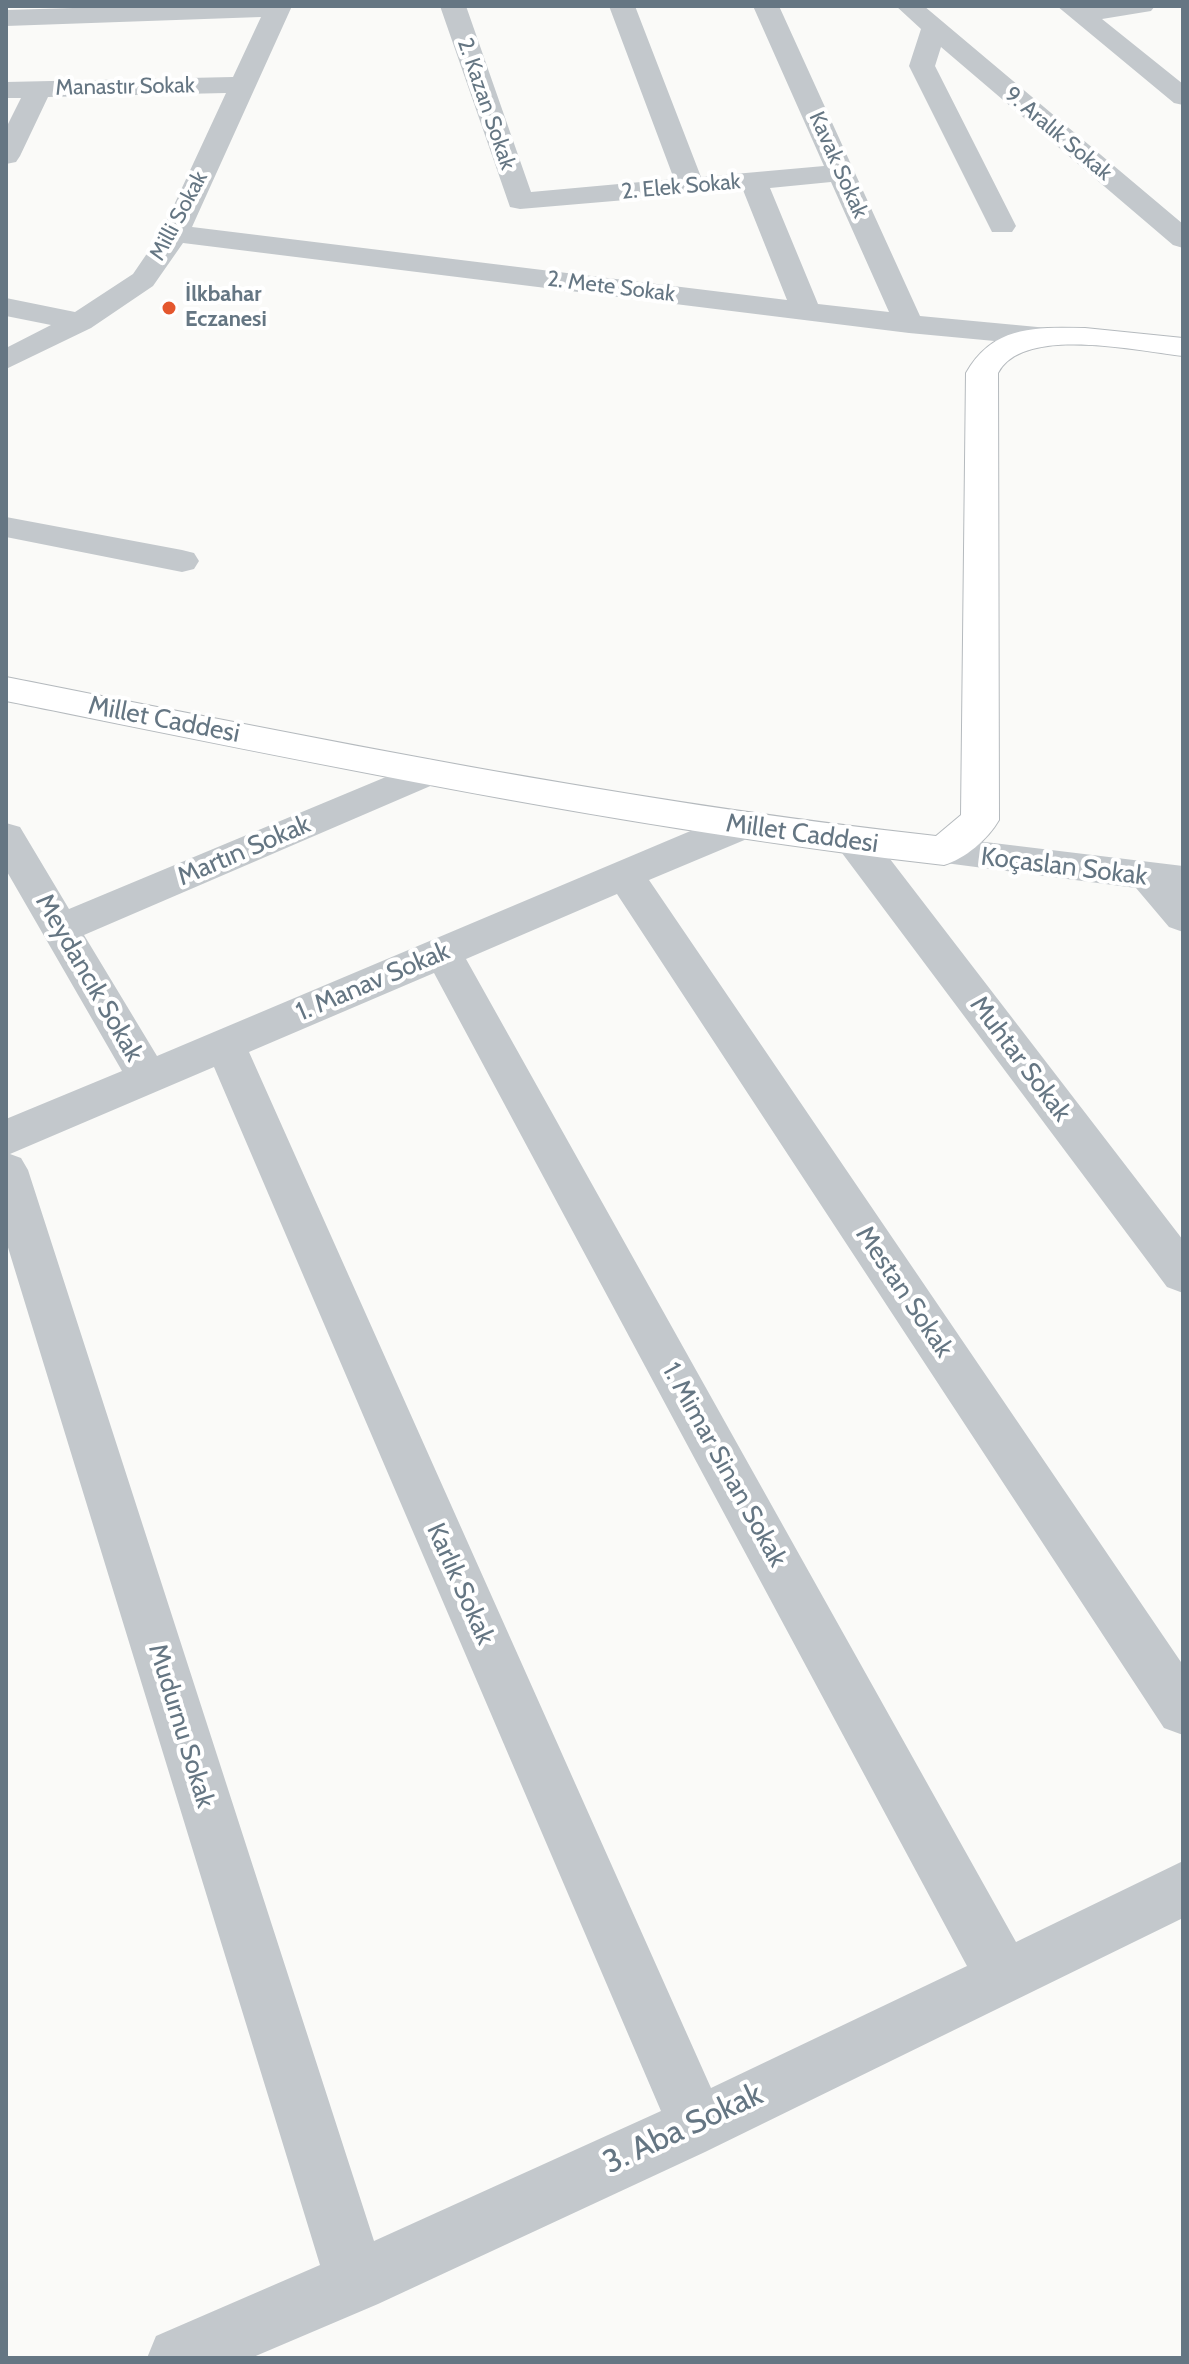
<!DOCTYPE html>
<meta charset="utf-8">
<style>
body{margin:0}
#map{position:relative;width:1189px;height:2364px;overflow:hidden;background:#fafaf8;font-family:Cabin,sans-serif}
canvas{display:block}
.frame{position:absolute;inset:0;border:8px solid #657683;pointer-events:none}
</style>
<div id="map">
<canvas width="1189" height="2364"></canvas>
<div class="frame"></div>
</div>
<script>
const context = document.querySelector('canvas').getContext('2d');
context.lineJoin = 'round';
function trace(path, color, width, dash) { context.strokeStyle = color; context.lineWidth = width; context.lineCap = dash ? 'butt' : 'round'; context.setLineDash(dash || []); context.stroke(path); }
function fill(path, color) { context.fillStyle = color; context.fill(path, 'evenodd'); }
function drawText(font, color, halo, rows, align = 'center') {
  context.font = font + ' Cabin,sans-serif'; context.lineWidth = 8; context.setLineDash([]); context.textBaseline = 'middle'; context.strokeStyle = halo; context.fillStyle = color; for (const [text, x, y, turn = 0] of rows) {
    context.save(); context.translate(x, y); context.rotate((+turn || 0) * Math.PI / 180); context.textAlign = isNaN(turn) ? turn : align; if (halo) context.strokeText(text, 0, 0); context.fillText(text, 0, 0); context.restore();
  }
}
const major = new Path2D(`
 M1085 328 1183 338V356C1137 351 1023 325 998 373L999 820C988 839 965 859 944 865 628 829 318 764 6 701V677C315 738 623 802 936 836L961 815 966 373C993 325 1036 327 1085 328Z`);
trace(major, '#b5babe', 2);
fill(new Path2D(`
 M140 6H292L192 227 787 300 743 190 520 209 510 207 440 6H466L531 192 674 179 609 6H635L701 177 824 166 753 6H779L920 316 1048 328 1059 331 1063 337 1059 343 1048 346 909 333 183 243 153 286 91 328 6 369V348L51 325 6 316V298L75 312 133 274 161 233 226 93 48 97 20 156 16 162 6 164V128L21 98H6V82L233 77 261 17 6 26V10ZM831 182 889 312 818 304 770 188Z
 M896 6H924L1183 224V248L1173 245 941 47 935 66 1016 226 1012 232H992L909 66 921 29Z
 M1057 6H1155L1151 11 1102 19 1183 84V105L1174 103Z
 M6 517 182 550 194 553 199 561 194 569 182 572 6 537Z
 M429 759 442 763 448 772 442 781 84 935 157 1056 726 816 740 813 754 816 759 826 754 836 649 880 1183 1665V1735L1164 1728 617 894 466 959 1016 1942 1183 1861V1918L705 2152 378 2304 251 2358H147L156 2336 320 2265 6 1241V1119L122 1071 6 870V823L20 827 69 909ZM434 973 967 1966 711 2088 249 1052ZM214 1067 661 2111 374 2241 28 1170 21 1158 10 1154Z
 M856 829 870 833 1183 1240V1293L1167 1287 842 853 837 843 842 833Z
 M944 837 1183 866V932L1169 927 1136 888 930 861 925 851 930 841Z`), '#c3c8cc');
fill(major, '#fff');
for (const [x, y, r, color] of [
 [169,308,8,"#e4572e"]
]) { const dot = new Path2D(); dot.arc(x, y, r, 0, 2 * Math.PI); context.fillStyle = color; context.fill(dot); trace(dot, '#fff', 3); }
drawText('22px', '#657683', '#fff', [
 ["Manastır Sokak",125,87,-1],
 ["2. Kazan Sokak",486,104,71],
 ["9. Aralık Sokak",1058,134,40],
 ["Kavak Sokak",838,165,66],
 ["2. Elek Sokak",681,187,-5],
 ["Milli Sokak",179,216,-62],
 ["2. Mete Sokak",611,287,7]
]);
drawText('bold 22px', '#657683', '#fff', [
 ["İlkbahar",185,295],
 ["Eczanesi",185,320]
], 'left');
drawText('26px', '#657683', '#fff', [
 ["Millet Caddesi",164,720,11],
 ["Millet Caddesi",802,834,8],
 ["Martın Sokak",244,851,-23],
 ["Koçaslan Sokak",1064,867,7],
 ["Meydancık Sokak",89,978,60],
 ["1. Manav Sokak",373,982,-23],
 ["Muhtar Sokak",1020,1059,53],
 ["Mestan Sokak",904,1292,56],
 ["1. Mimar Sinan Sokak",724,1465,61],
 ["Karlık Sokak",460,1584,66],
 ["Mudurnu Sokak",181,1726,73]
]);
drawText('32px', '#657683', '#fff', [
 ["3. Aba Sokak",683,2129,-25]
]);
</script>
